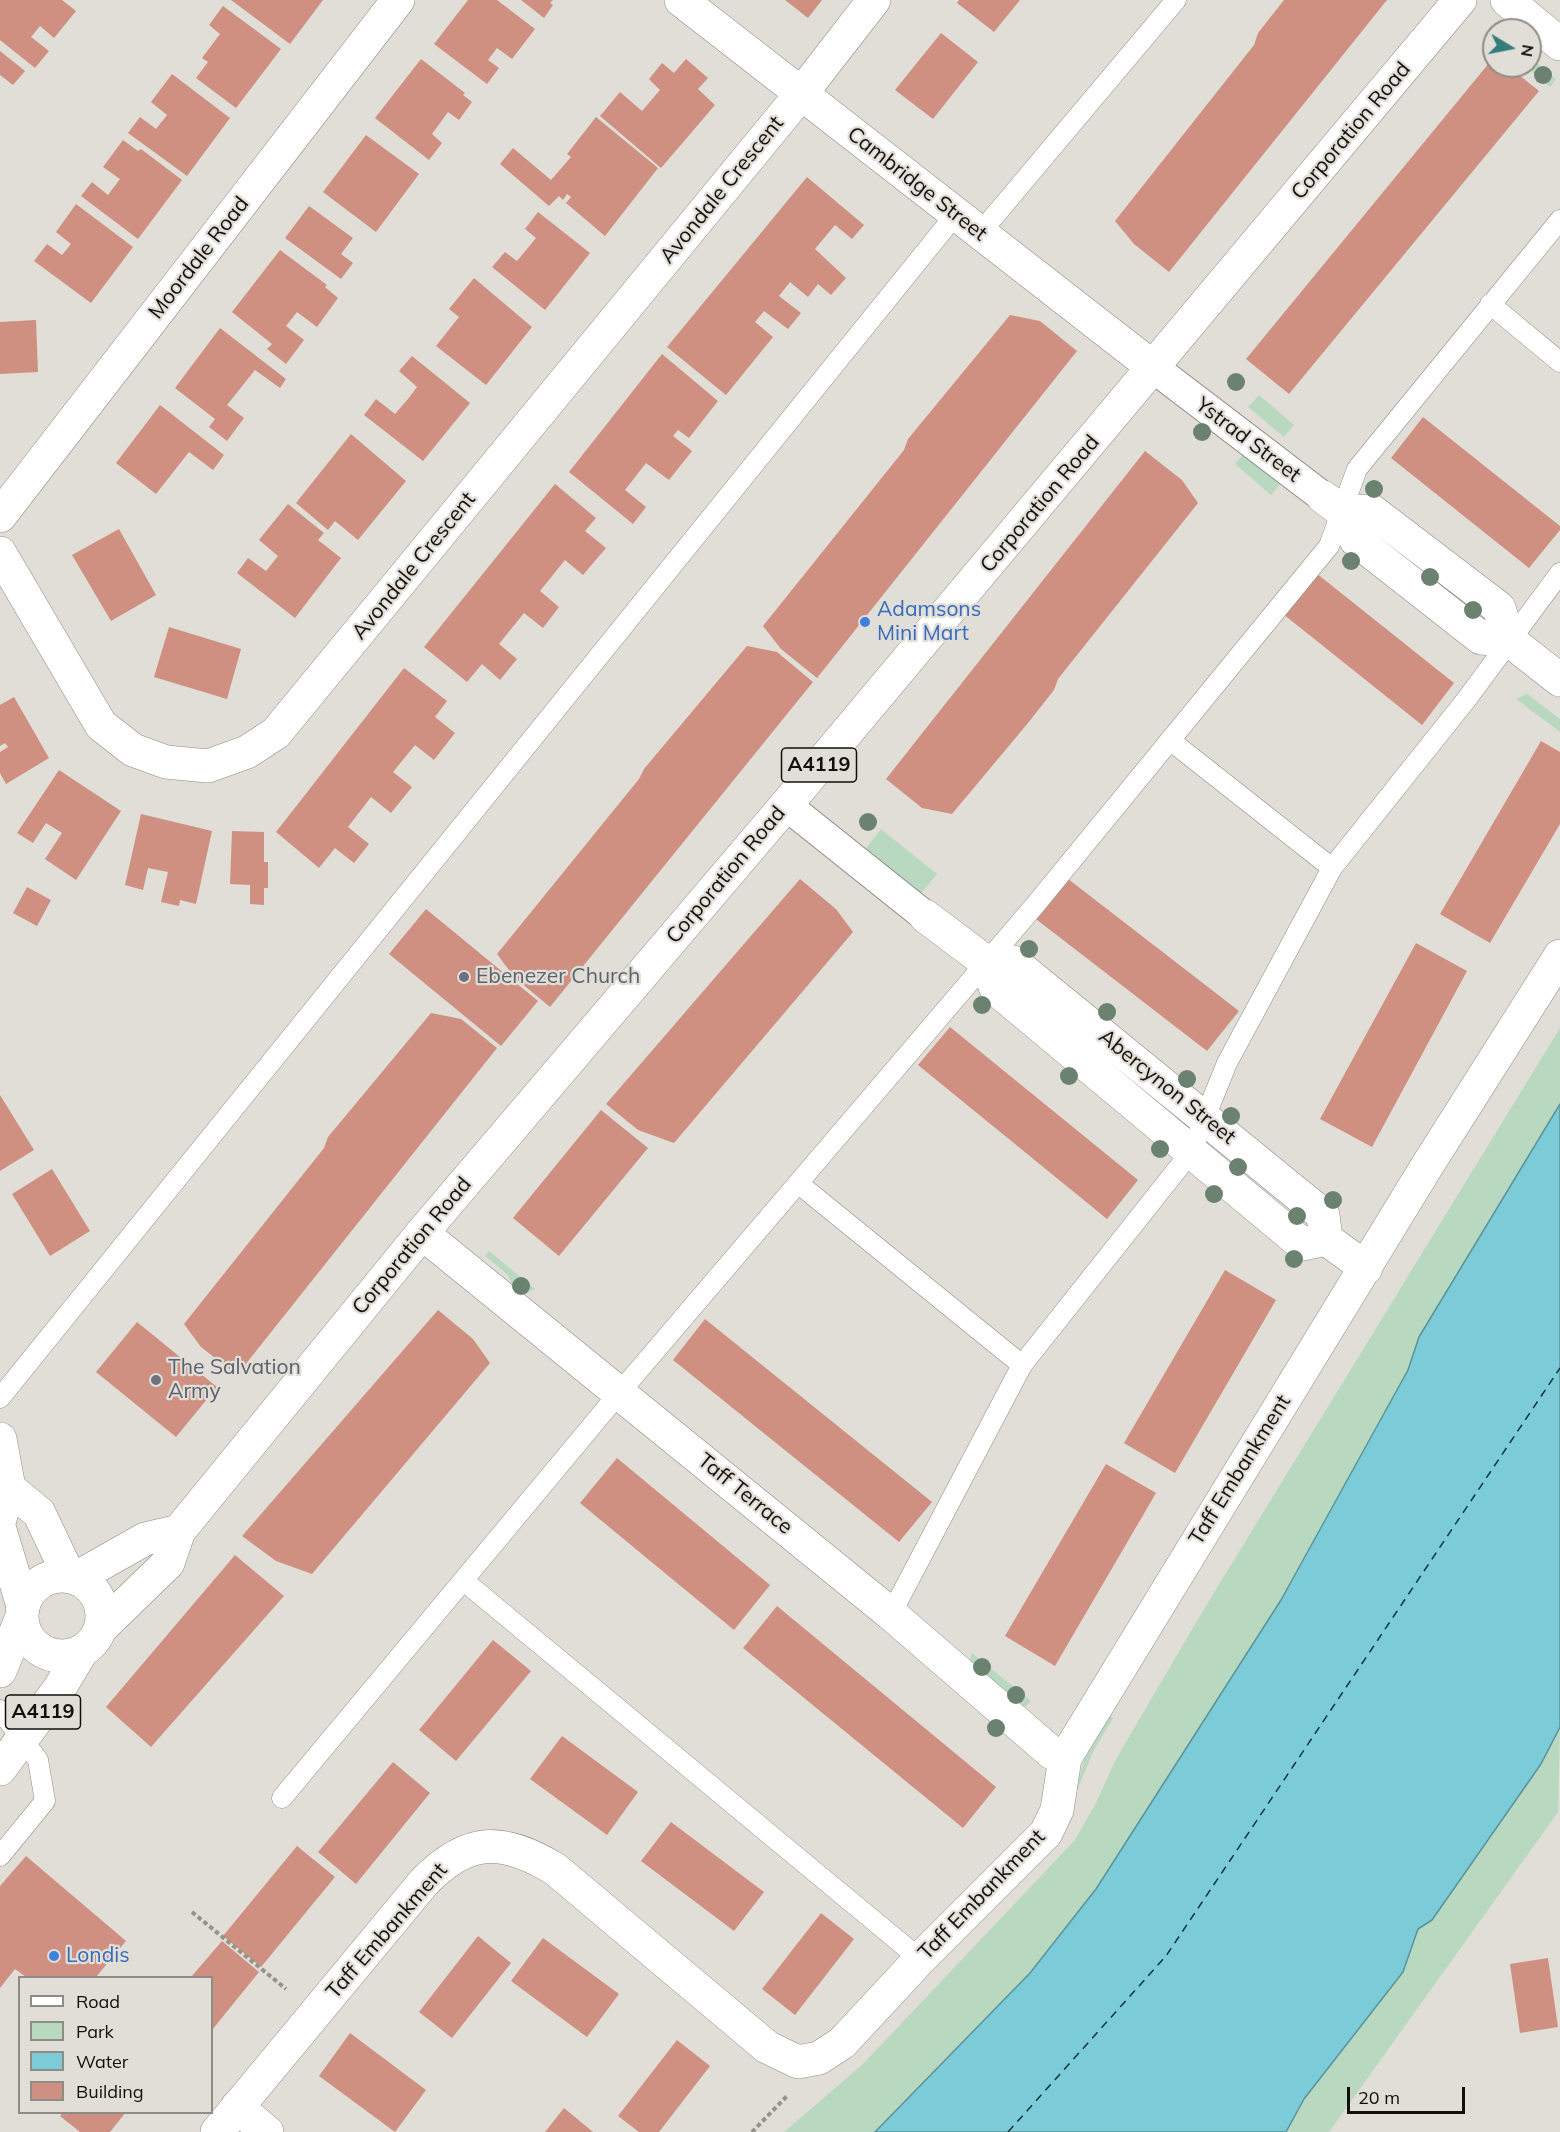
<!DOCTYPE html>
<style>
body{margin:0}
#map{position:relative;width:1560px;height:2132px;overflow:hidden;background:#e0ded6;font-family:Mulish,sans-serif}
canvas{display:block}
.legend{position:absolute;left:18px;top:1976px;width:195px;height:138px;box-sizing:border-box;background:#e0ded6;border:2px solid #8d8c86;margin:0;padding:8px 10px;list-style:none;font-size:18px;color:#11100d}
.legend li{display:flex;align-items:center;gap:12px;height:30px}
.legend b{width:30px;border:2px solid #8d8c86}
.north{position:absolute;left:1482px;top:18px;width:60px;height:60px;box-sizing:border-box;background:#e0ded6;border:2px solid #8d8c86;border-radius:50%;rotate:100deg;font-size:16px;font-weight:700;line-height:24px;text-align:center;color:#11100d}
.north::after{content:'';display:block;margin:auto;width:21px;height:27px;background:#347d7b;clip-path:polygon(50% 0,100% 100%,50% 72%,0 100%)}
.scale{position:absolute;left:1347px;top:2087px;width:118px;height:27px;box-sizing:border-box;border:3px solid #11100d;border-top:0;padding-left:8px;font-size:18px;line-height:21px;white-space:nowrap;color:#11100d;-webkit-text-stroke:4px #e0ded6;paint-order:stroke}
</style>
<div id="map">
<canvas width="1560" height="2132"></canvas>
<ul class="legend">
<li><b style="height:8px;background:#fff"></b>Road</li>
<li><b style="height:16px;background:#b8d9c0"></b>Park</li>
<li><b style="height:16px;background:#7bcbd8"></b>Water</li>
<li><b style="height:16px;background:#cf9081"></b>Building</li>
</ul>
<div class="north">N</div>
<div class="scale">20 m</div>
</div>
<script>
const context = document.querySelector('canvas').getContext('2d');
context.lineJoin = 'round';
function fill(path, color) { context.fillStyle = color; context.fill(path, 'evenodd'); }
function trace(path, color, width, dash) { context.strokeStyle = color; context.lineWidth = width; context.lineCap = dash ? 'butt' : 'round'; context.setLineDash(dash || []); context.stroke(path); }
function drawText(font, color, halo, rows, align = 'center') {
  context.font = font + ' Mulish,sans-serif'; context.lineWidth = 4.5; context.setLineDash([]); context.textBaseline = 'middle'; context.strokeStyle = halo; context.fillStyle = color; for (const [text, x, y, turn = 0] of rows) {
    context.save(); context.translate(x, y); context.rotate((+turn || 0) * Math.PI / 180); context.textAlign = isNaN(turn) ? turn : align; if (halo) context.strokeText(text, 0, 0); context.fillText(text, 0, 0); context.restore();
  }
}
fill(new Path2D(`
 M1530 39 1540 48 1537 63 1556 79 1550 87 1526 66H1530Z
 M1259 395 1294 425 1284 437 1248 407Z
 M1245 452 1281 483 1271 495 1235 464Z
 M1527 694 1560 719V732L1516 699Z
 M881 829 937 874 919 896 864 851Z
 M1560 1028V1104L1419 1337 1408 1370 1281 1600 1096 1889 1030 1973 875 2132H784L862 2065 1074 1841 1095 1805 1116 1759 1204 1609Z
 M489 1251 535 1289 524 1295 513 1286 508 1275 485 1256Z
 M972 1653 1031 1701 1025 1707 969 1662Z
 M1110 1715 1113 1718 1094 1750 1075 1795 1084 1760Z
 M1560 1727 1558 1812 1329 2132H1286L1304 2099 1403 1972 1418 1929 1432 1920 1541 1764Z`), '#b8d9c0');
const water = new Path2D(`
 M1560 1104V1727L1541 1764 1432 1920 1418 1929 1403 1972 1304 2099 1286 2132H875L1030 1973 1096 1889 1281 1600 1408 1370 1419 1337Z`);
fill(water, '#7bcbd8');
trace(water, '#5b939b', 1.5);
trace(new Path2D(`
 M1008 2132 1166 1956 1560 1368`), '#0e363b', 1.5, [8, 6]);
fill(new Path2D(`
 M0 0H62L76 11 54 38 40 26 31 37 49 51 35 68 0 40Z
 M231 0H323L290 44Z
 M468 0H497L535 29 512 59 497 48 488 60 499 68 487 84 434 44Z
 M521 0H553L550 3 553 5 544 18Z
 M785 0H822L808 18Z
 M959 0H1020L994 32 957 3Z
 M1284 0H1387L1169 272 1134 244 1115 221 1254 45 1258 33Z
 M223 6 281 49 236 108 196 78 208 62 202 58 220 34 209 25Z
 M941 33 978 62 933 119 895 90Z
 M0 51 25 71 13 85 0 75Z
 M1494 57V66H1508L1539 91 1289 394 1246 359Z
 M421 59 465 93 463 95 472 102 459 120 448 112 432 134 442 143 429 160 375 118Z
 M686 59 708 78 698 89 715 105 661 168 600 116 620 92 642 111 660 90 649 79 662 63 674 73Z
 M172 74 230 118 187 176 128 133 140 117 156 129 167 115 151 102Z
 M596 117 658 168 605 236 566 203 571 197 567 194 563 200 559 196 549 206 500 164 513 148 551 180 571 157 567 154Z
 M366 135 419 174 376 232 323 192Z
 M123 140 138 151 141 149 182 180 138 239 81 196 92 182 108 195 120 179 103 167Z
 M807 177 864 225 852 239 835 225 815 249 846 278 831 295 818 284 808 297 790 282 779 296 801 313 788 329 764 311 755 322 773 337 726 395 667 347Z
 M76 204 133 247 91 303 34 261 47 244 62 255 71 244 56 232Z
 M309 206 353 238 341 254 353 263 341 279 285 238Z
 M538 212 590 253 545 310 492 267 505 252 517 261 536 238 525 229Z
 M280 250 327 285 325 287 338 298 317 327 297 312 286 326 304 340 286 364 267 349 272 344 232 312Z
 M474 278 532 327 486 385 436 346 459 317 449 309Z
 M1010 315 1040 321 1077 351 817 678 781 649 763 626 904 450 908 439Z
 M36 320 38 372 0 374V322Z
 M220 328 286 379 280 388 255 370 227 405 244 418 227 441 209 427 215 419 175 388Z
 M662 354 718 401 689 438 678 430 673 436 692 451 669 480 646 463 625 490 646 507 633 524 569 472Z
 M412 356 470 403 423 461 364 415 376 399 395 414 408 399 417 387 399 371Z
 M160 405 224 455 213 470 189 452 156 494 116 463Z
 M1423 417 1560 526V530L1529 568 1391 458Z
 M351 434 406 481 358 540 335 521 328 530 296 503Z
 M1145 451 1182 480 1198 503 1058 679 1054 690 1028 723 952 814 922 808 886 779Z
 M555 484 596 518 585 531 606 548 583 575 565 560 540 591 559 607 543 628 524 613 499 644 517 659 500 680 482 664 467 682 424 647Z
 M288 504 324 533 318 540 341 558 295 618 237 573 248 558 266 571 278 556 259 540Z
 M119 529 156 595 111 621 72 555Z
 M1316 573 1454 683 1422 725 1283 614Z
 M169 627 241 649 227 699 154 677Z
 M747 646 777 652 813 682 550 1007 514 977 497 954 639 779 644 769Z
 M404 668 447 701 435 717 455 733 434 760 415 745 393 772 412 787 391 813 371 797 348 827 369 844 354 863 335 848 319 868 276 832Z
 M14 697 49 758 6 784 0 773V752L8 747 5 743 0 746V705Z
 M1541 741 1560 752V824L1490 943 1440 914Z
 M59 770 121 811 76 880 45 859 62 833 46 823 33 843 17 833Z
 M141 814 212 831 196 904 180 900 179 906 161 902 168 872 148 868 143 890 125 885Z
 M232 831 264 832V862H268V888H264V905L250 904V885L230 884Z
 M1063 875 1239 1011 1207 1051 1032 916Z
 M800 879 836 909 853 932 674 1143 638 1130 606 1104Z
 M27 887 51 900 37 926 13 913Z
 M426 909 538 1001 501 1046 389 954Z
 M1416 943 1467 971 1372 1147 1320 1119Z
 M431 1013 461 1019 497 1048 237 1375 201 1347 184 1324 324 1148 328 1137Z
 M950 1027 1138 1180 1107 1219 918 1065Z
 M0 1095 34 1150 0 1171Z
 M601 1110 648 1148 559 1256 513 1218Z
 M52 1169 90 1231 50 1256 12 1194Z
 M1225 1270 1276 1300 1175 1473 1124 1443Z
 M438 1310 473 1339 490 1363 312 1574 276 1561 242 1536Z
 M705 1319 932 1502 899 1542 673 1360Z
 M137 1322 217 1387 176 1437 96 1372Z
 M617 1458 770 1585 734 1630 580 1503Z
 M1106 1464 1156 1493 1055 1666 1005 1636Z
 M235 1555 284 1596 151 1747 106 1707Z
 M777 1606 996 1787 963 1828 743 1648Z
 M493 1640 531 1671 456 1761 419 1730Z
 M562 1736 638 1792 607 1835 530 1779Z
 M393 1762 430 1793 356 1884 318 1852Z
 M671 1822 764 1892 734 1931 641 1861Z
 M297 1846 335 1877 261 1967 223 1936Z
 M26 1856 126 1941 96 1977H26L15 1969 0 1988V1886Z
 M821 1913 854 1939 795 2015 762 1989Z
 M478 1936 511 1963 452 2038 419 2012Z
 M543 1938 619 1994 587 2037 511 1981Z
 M222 1941 259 1972 212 2030V1977H191Z
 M1548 1958 1558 2027 1520 2033 1510 1964Z
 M350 2033 426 2090 395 2132 319 2076Z
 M677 2040 710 2066 659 2132H639L618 2116Z
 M564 2108 593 2132H545Z
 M63 2112H126L110 2132H80L60 2116Z`), '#cf9081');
const service = new Path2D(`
 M980 233 1176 0
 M1490 304 1560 362
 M1171 741 1332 868
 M799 1184 1022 1365
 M0 1398 956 214
 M464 1581 920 1959
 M891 1614 1022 1365 1191 1152 1227 1063 1332 868 1466 700 1560 573
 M0 1710 38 1760 45 1801 0 1856
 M282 1798 620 1392 1036 904 1329 546 1357 469 1560 220`);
const pedestrian = new Path2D(`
 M1154 368 1323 497
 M786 805 925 916`);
const minor = new Path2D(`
 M681 0 1154 368
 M1507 0 1560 44
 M1323 497 1343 512 1356 540 1481 638 1509 640 1560 680
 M1343 512 1372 511 1499 608 1509 640
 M0 516 398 0
 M0 553 101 725 133 750 166 762 208 766 247 752 276 733 801 94 874 0
 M925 916 986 962 996 989 1302 1244 1326 1239
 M986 962H1013L1323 1215 1326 1239 1366 1268
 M422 1233 891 1614 1052 1753 1065 1758
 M0 1439 9 1488 0 1519
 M9 1488 39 1513 69 1576
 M0 1530 23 1606
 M237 2107 267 2132
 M217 2132 424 1882C468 1837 502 1837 555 1869L767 2047 798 2062 819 2058 842 2043 920 1959 1046 1833 1057 1810 1065 1758 1427 1166 1560 956`);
const primary = new Path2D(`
 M22 1616a40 40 0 1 1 80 0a40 40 0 1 1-80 0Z
 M76 1578 145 1539 179 1531
 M100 1629 168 1563 179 1531 422 1233 786 805 1460 0
 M0 1671 21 1619
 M0 1769 59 1689 82 1651`);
trace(service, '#8d8b83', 21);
trace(pedestrian, '#8d8b83', 32);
trace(minor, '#8d8b83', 34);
trace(primary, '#8d8b83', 34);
trace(new Path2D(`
 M192 1912 286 1989
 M752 2132 787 2096`), '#94938c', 4, [4.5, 3]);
trace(service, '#fff', 20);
trace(pedestrian, '#fff', 30);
trace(minor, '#fff', 33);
trace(primary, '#fff', 33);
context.fillStyle = '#6c8270';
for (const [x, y] of [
 [1543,75],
 [1236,382],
 [1202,432],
 [1374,489],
 [1351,561],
 [1430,577],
 [1473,610],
 [868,822],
 [1029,949],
 [982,1005],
 [1107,1012],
 [1069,1076],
 [1187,1079],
 [1231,1116],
 [1160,1149],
 [1238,1167],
 [1214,1194],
 [1333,1200],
 [1297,1216],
 [1294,1259],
 [521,1286],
 [982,1667],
 [1016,1695],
 [996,1728]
]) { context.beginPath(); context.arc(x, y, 9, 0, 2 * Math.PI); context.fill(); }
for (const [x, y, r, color] of [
 [865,622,6,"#3f7fe0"],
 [464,977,6,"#6b7280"],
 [156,1380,6,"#6b7280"],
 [54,1956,6,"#3f7fe0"]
]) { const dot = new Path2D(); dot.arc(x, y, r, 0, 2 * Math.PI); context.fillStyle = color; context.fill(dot); trace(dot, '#e0ded6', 2); }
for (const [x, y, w] of [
 [819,765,75],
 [43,1712,75]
]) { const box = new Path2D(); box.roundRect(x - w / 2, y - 17, w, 34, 4.5); context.fillStyle = '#e0ded6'; context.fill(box); trace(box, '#11100d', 1.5); }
drawText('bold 20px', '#11100d', null, [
 ["A4119",819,765],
 ["A4119",43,1712]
]);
drawText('21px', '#11100d', '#e0ded6', [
 ["Corporation Road",1351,131,-50],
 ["Cambridge Street",917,184,38],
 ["Avondale Crescent",722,190,-51],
 ["Moordale Road",199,258,-52],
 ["Ystrad Street",1248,440,37],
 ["Corporation Road",1040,504,-50],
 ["Avondale Crescent",414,566,-51],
 ["Corporation Road",726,875,-50],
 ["Abercynon Street",1167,1087,39],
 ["Corporation Road",412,1246,-50],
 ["Taff Embankment",1240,1470,-58],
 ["Taff Terrace",745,1494,39],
 ["Taff Embankment",982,1895,-46],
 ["Taff Embankment",387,1931,-49]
]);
drawText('21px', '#366cbe', '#e0ded6', [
 ["Adamsons",877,610],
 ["Mini Mart",877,634],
 ["Londis",66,1956]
], 'left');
drawText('21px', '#5b616d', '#e0ded6', [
 ["Ebenezer Church",476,977],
 ["The Salvation",168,1368],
 ["Army",168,1392]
], 'left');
</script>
